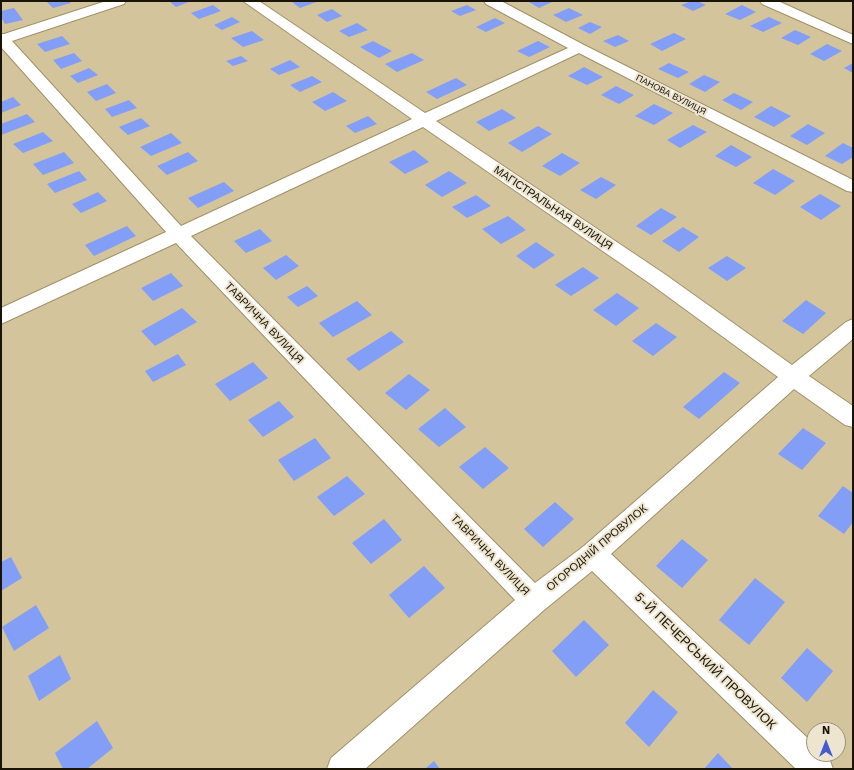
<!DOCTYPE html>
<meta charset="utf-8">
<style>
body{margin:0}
#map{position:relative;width:854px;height:770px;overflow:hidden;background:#d3c49b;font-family:"Work Sans",sans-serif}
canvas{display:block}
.frame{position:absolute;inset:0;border:2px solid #1a1406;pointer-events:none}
.north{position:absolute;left:806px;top:722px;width:40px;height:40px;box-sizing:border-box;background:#ede5d0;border:1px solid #99917f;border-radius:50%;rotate:0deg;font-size:11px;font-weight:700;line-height:16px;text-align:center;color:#1a1406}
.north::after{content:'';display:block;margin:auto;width:14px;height:18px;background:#435ccf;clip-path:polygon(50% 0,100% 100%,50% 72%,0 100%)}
</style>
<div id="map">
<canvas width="854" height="770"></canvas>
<div class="frame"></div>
<div class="north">N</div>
</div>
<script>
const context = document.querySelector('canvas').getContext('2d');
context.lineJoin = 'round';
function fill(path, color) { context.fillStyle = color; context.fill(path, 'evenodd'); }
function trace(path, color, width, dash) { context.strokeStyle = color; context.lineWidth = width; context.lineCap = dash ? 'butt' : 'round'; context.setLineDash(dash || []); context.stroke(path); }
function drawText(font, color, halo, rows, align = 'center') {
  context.font = font + ' "Work Sans",sans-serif'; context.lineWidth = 4; context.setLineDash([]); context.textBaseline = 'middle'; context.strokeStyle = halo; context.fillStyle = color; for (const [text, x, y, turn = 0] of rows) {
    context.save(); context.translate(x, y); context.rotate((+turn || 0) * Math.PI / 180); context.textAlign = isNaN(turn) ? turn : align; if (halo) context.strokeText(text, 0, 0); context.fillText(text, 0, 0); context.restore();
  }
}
fill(new Path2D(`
 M46 1H69L71 3 53 8Z
 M169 1H191L176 7Z
 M294 1H319L300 8 292 2Z
 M532 1H554L539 8 529 2Z
 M692 1H697L706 5 693 11 681 5Z
 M213 5 221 11 199 19 191 13Z
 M467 5 476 10 460 16 451 11Z
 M742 5 756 12 740 20 725 14Z
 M14 8 23 20 5 24 1 17V11Z
 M569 8 583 15 566 22 553 15Z
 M332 9 342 16 327 22 317 15Z
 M232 17 240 22 222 30 214 25Z
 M769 17 782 23 763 32 750 26Z
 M495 18 505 23 486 32 476 27Z
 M590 22 602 27 590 34 578 28Z
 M357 23 368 30 349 37 339 31Z
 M795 30 811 37 798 45 781 38Z
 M252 31 264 40 243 47 231 38Z
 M674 33 686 39 662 51 650 44Z
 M618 35 629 41 615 47 603 41Z
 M62 36 70 44 45 52 37 44Z
 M373 41 392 51 379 58 360 47Z
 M538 41 550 47 529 57 517 51Z
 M827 44 842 51 824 61 810 54Z
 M74 53 82 61 61 69 53 60Z
 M412 53 424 60 397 72 385 64Z
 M241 56 248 61 233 66 226 61Z
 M290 60 300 67 279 75 270 69Z
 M669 63 689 72 678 78 658 69Z
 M853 63V73L844 68Z
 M584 67 603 77 587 85 568 76Z
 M89 68 98 75 78 83 70 76Z
 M704 75 720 82 705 92 689 84Z
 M312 76 322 82 300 92 290 85Z
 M456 78 467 85 437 99 426 92Z
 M107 84 116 93 96 101 87 92Z
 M616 86 634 95 619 104 601 95Z
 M333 92 347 101 325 111 312 102Z
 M734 93 753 102 741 110 722 100Z
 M13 97 21 105 1 113V102Z
 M129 100 137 108 112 117 105 109Z
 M654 104 673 113 654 125 635 116Z
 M771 106 791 116 774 127 754 117Z
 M502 109 516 118 489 131 476 122Z
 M27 114 35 122 1 135V124Z
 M368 116 377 124 355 133 346 126Z
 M141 118 150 126 128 135 119 127Z
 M808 124 825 133 807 145 790 136Z
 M693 125 707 132 680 148 667 140Z
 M538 126 552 134 522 152 508 143Z
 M43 132 53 141 23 153 13 144Z
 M171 133 182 143 151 156 140 147Z
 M843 143 853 148V157L842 164 825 156Z
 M731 145 752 157 736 167 715 156Z
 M414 150 429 162 405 174 389 162Z
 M64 152 74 163 43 175 33 164Z
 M188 152 198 161 167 175 157 166Z
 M562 153 580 163 560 176 542 166Z
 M773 169 795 181 775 195 753 183Z
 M79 171 87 180 55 193 47 184Z
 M449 171 467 183 442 197 425 185Z
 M601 177 616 185 596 199 580 190Z
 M224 182 234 191 198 208 188 198Z
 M98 192 107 201 81 213 72 204Z
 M820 194 841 206 821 220 800 207Z
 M476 195 491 206 467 218 452 207Z
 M661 208 677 217 651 235 636 226Z
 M508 216 526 230 501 244 482 229Z
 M127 226 136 236 94 256 85 245Z
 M683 227 699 237 679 252 662 241Z
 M260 229 272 241 246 253 234 241Z
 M536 242 555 255 534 269 516 256Z
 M286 255 299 266 276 280 263 268Z
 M727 256 746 268 727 281 708 268Z
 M583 267 599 278 571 296 555 285Z
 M171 273 183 286 153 301 141 288Z
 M307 286 318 296 298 307 287 297Z
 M617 293 639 308 616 326 593 310Z
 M806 300 826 313 803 334 782 321Z
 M357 301 372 315 333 337 319 323Z
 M182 308 197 322 155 346 141 331Z
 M656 323 677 337 653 356 632 341Z
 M391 331 404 342 359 371 346 359Z
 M178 354 186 365 153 382 145 371Z
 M253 362 268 378 230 401 215 384Z
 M724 372 740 383 699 419 683 407Z
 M409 374 430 390 406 410 385 393Z
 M279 401 294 417 263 437 248 420Z
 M445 408 466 427 439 447 418 429Z
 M803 428 826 443 802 470 778 454Z
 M315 438 331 458 294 481 278 460Z
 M485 447 509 468 483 489 459 467Z
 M347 476 365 494 334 516 317 497Z
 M843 486 853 493V522L844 534 818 516Z
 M555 502 574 519 543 547 524 529Z
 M384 519 402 540 371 564 352 543Z
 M682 539 708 560 682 588 656 566Z
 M11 557 22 578 1 591V562Z
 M424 566 445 588 409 618 389 595Z
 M755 578 785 602 749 645 719 620Z
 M36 605 49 628 14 651 2 627Z
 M584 620 609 645 576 677 552 651Z
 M807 648 833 671 807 702 781 678Z
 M60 655 71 679 39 701 28 676Z
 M653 690 678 712 649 747 625 723Z
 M97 721 113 748 87 769H63L55 753Z
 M718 753 733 769H704Z
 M434 761 440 769H425Z`), '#839ef6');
const minor = new Path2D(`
 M106 1H126L124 4 12 41 181 226 412 119 243 1H259L425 113 568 48 486 4 484 1H501L584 45 853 180V192L847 191 579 53 436 121 666 275 792 365 846 322 853 319V339L809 376 853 406V427L845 425 794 389 611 554 814 744V754H825L829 758 833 769H796L592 571 544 610 365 769H327L331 758 515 600 176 243 1 324V308L166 232 1 47V34H4ZM423 127 652 285 778 377 584 546 535 583 191 236Z
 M760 1H778L853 35V44L762 4Z`);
trace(minor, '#9f9169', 2);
fill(minor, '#fff');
drawText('9px', '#1a1406', '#ede5d0', [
 ["ПАНОВА ВУЛИЦЯ",671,95,27]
]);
drawText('11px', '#1a1406', '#ede5d0', [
 ["МАГІСТРАЛЬНАЯ ВУЛИЦЯ",553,208,34],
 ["ТАВРИЧНА ВУЛИЦЯ",264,323,46],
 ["ОГОРОДНІЙ ПРОВУЛОК",597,548,-40],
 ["ТАВРИЧНА ВУЛИЦЯ",490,555,46]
]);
drawText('13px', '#1a1406', '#ede5d0', [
 ["5-Й ПЕЧЕРСЬКИЙ ПРОВУЛОК",705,661,44]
]);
</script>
